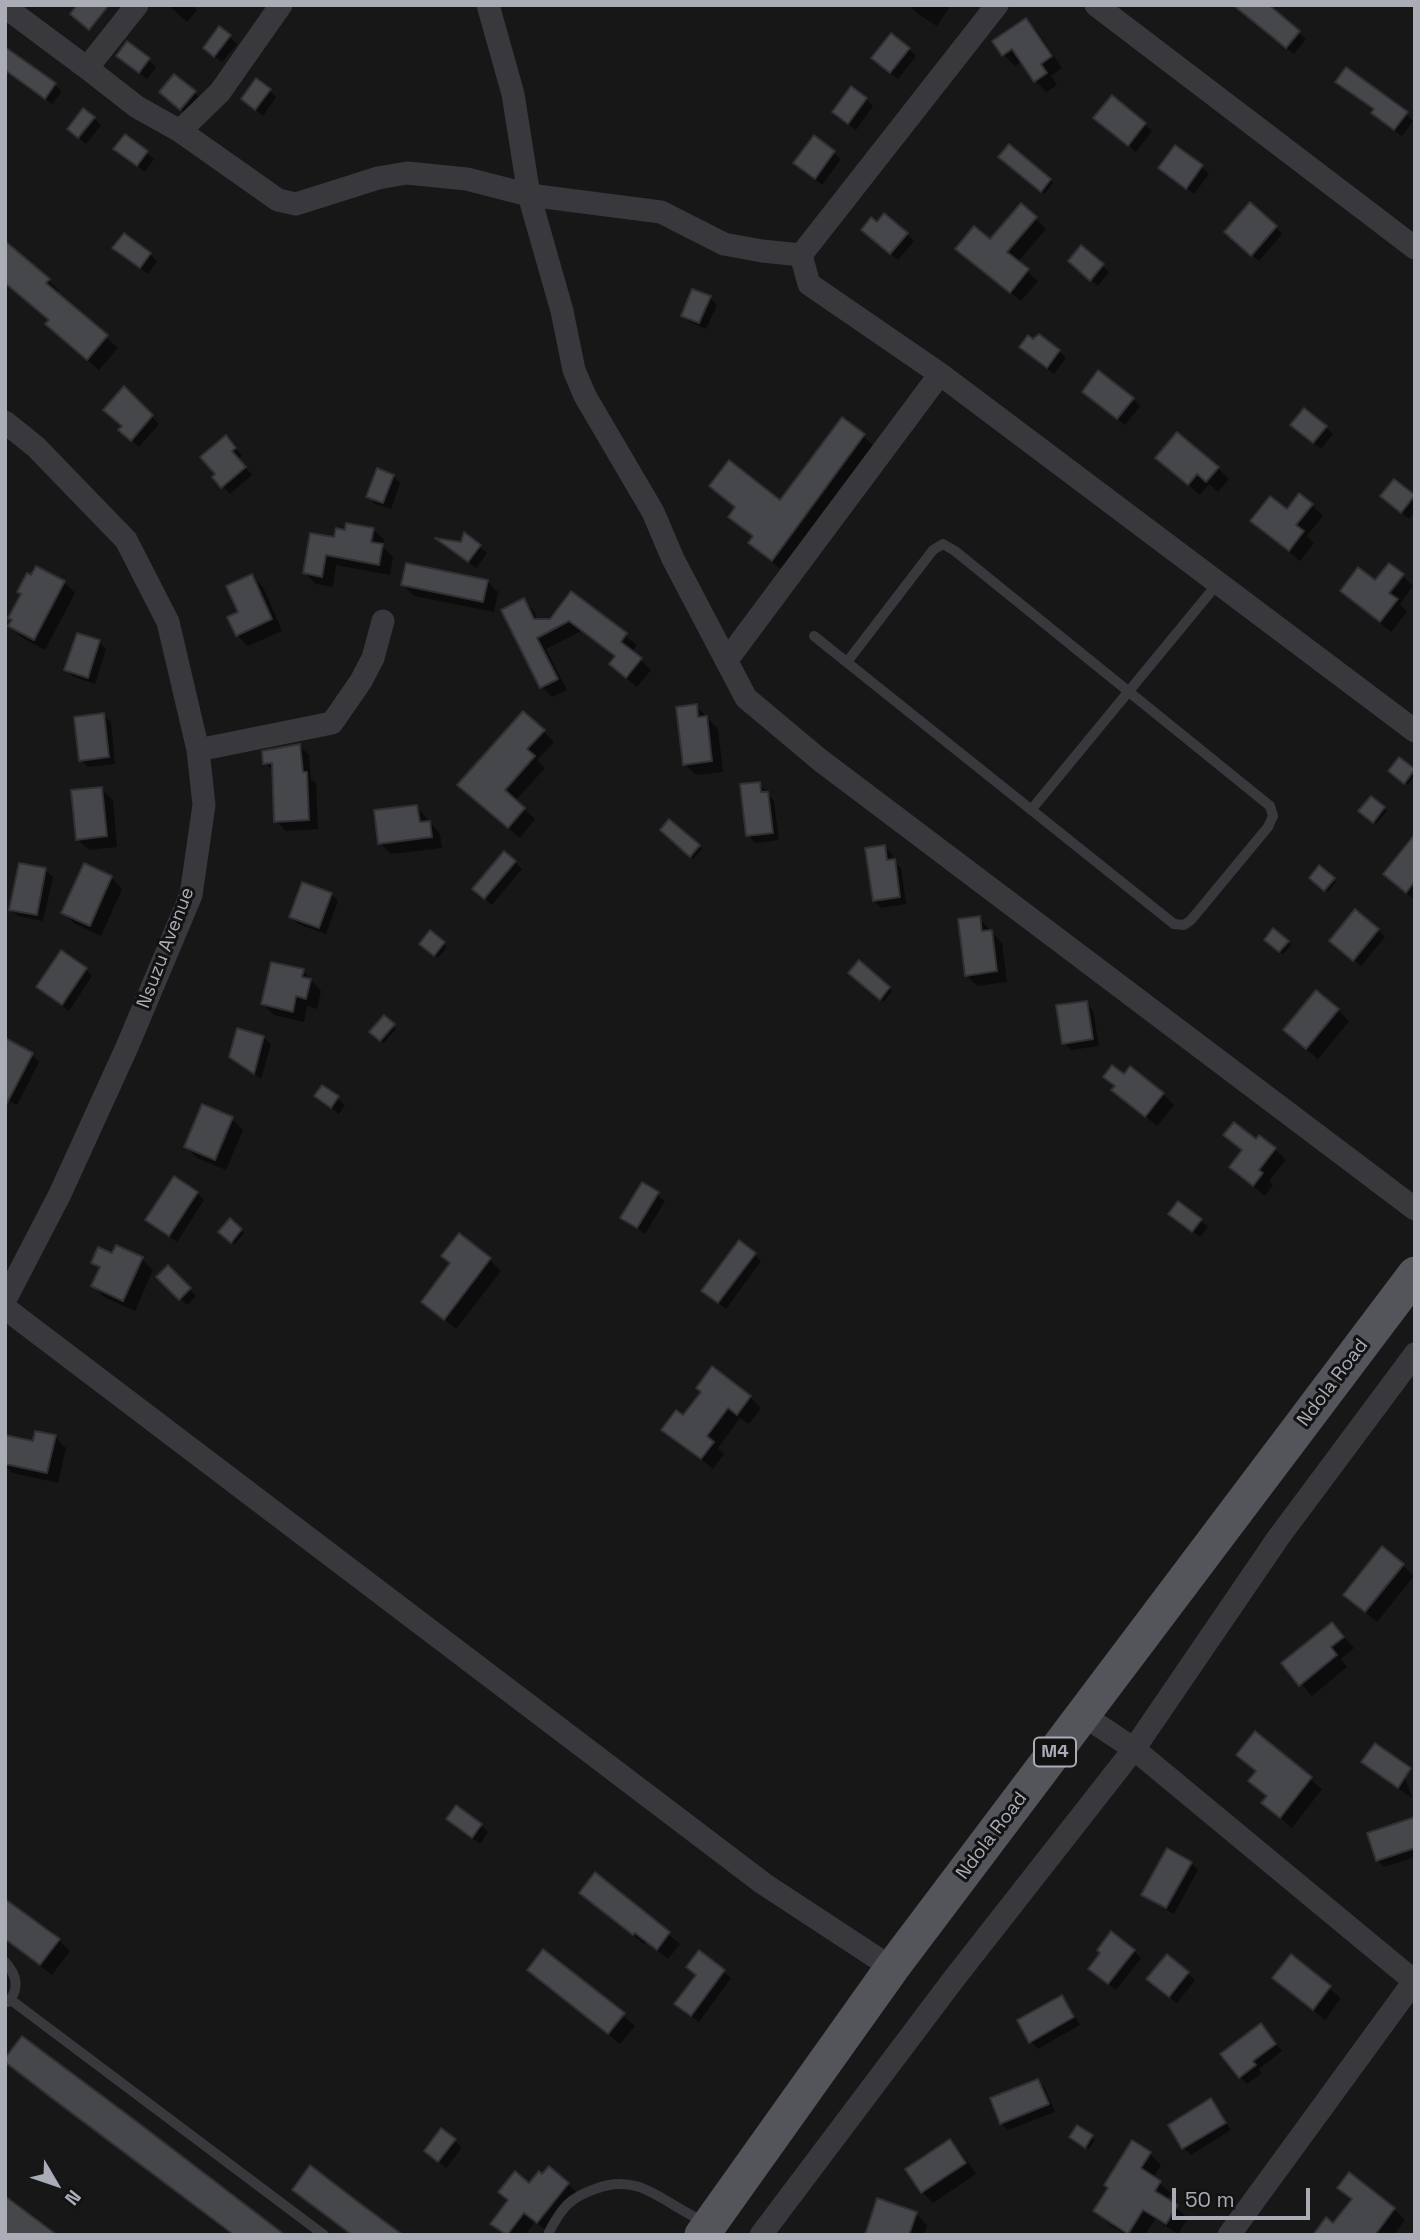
<!DOCTYPE html>
<style>
body{margin:0}
#map{position:relative;width:1420px;height:2240px;overflow:hidden;background:#171718;font-family:"Space Grotesk",sans-serif}
canvas{display:block}
.frame{position:absolute;inset:0;border:7px solid #aaacb6;pointer-events:none}
.north{position:absolute;left:21px;top:2149px;width:70px;height:70px;-webkit-text-stroke:5px #121213;paint-order:stroke;rotate:129deg;font-size:19px;font-weight:700;line-height:28px;text-align:center;color:#aaacb6}
.north::after{content:'';display:block;margin:auto;width:24px;height:32px;background:#aaacb6;clip-path:polygon(50% 0,100% 100%,50% 72%,0 100%)}
.scale{position:absolute;left:1172px;top:2188px;width:138px;height:32px;box-sizing:border-box;border:4px solid #aaacb6;border-top:0;padding-left:9px;font-size:21px;line-height:24px;white-space:nowrap;color:#aaacb6;-webkit-text-stroke:5px #121213;paint-order:stroke}
</style>
<div id="map">
<canvas width="1420" height="2240"></canvas>
<div class="frame"></div>
<div class="north">N</div>
<div class="scale">50 m</div>
</div>
<script>
const context = document.querySelector('canvas').getContext('2d');
context.lineJoin = 'round';
function fill(path, color) { context.fillStyle = color; context.fill(path, 'evenodd'); }
function trace(path, color, width, dash) { context.strokeStyle = color; context.lineWidth = width; context.lineCap = dash ? 'butt' : 'round'; context.setLineDash(dash || []); context.stroke(path); }
function drawText(font, color, halo, rows, align = 'center') {
  context.font = font + ' "Space Grotesk",sans-serif'; context.lineWidth = 6; context.setLineDash([]); context.textBaseline = 'middle'; context.strokeStyle = halo; context.fillStyle = color; for (const [text, x, y, turn = 0] of rows) {
    context.save(); context.translate(x, y); context.rotate((+turn || 0) * Math.PI / 180); context.textAlign = isNaN(turn) ? turn : align; if (halo) context.strokeText(text, 0, 0); context.fillText(text, 0, 0); context.restore();
  }
}
fill(new Path2D(`
 M168 5H192L197 10 187 22Z
 M913 5H951L937 26 918 14 911 7Z
 M1232 5H1266L1306 39 1294 54Z
 M1026 20 1037 31 1062 68 1051 76 1057 85 1046 92 1035 80 1022 61 1015 66 1004 55Z
 M220 29 237 44 222 62 212 55Z
 M128 43 156 67 147 79 126 62Z
 M909 49 916 56 898 79 880 65Z
 M18 78 55 85 62 92 52 104Z
 M1338 82 1406 114 1413 121 1402 136 1381 120 1376 110Z
 M269 90 276 97 263 116 243 99Z
 M194 92 201 99 188 115 168 99Z
 M1112 98 1152 131 1136 152 1103 125Z
 M866 99 873 106 856 130 834 112Z
 M94 118 101 125 86 144 76 136Z
 M125 137 154 159 145 172 115 149Z
 M814 137 841 159 822 185 795 163Z
 M1003 160 1050 180 1053 183 1044 194Z
 M1202 167 1209 174 1194 194 1160 168Z
 M1022 206 1046 229 1017 263 1038 281 1021 301 968 259 991 241Z
 M1276 227 1282 234 1259 261 1233 239Z
 M907 234 914 241 898 260 870 237Z
 M150 254 157 261 148 274 122 255Z
 M1102 265 1109 272 1098 286 1077 268Z
 M48 280 59 291 57 294 118 348 99 370 59 335 50 321 5 283Z
 M710 298 717 305 706 329 690 322 683 315Z
 M1021 347 1059 351 1066 358 1054 374Z
 M124 388 159 424 139 447 128 437 124 426Z
 M1091 399H1133L1140 406 1125 425Z
 M843 419 878 449 786 574 750 543 754 538 730 517 736 508 712 486 780 503Z
 M1326 427 1333 434 1321 449 1300 432Z
 M233 445 242 456 238 459 252 475 230 494 215 477Z
 M1157 458 1218 468 1229 479 1218 492 1209 484 1200 495Z
 M393 476 400 483 391 509 375 504 368 496Z
 M1394 481 1415 498V512L1409 519 1390 503Z
 M1312 505 1323 516 1307 536 1314 543 1300 561 1253 521Z
 M373 529 384 540 383 547 393 557 390 575 336 565 333 587 316 584 305 573 336 539 346 532Z
 M465 535 487 553 476 568 440 540 463 544Z
 M252 576 263 587 282 631 248 646 237 635 240 613Z
 M1404 577 1413 586 1400 604 1407 612 1391 632 1342 590 1385 601Z
 M487 581 498 592 494 612 414 596 403 585Z
 M64 582 75 593 45 650 21 637 10 626 22 595 19 592Z
 M571 593 637 645 632 652 651 670 637 687 622 675 616 658 581 631 546 649 567 690 552 697 542 687 523 600 534 611 538 620 551 621Z
 M99 642 106 649 95 684 74 677 66 670Z
 M696 706 718 729 723 772 696 775 684 764Z
 M103 715 111 722 115 764 88 767 81 760Z
 M543 731 554 742 537 760 545 768 515 801 535 819 520 838 470 796Z
 M300 746 309 755 311 779 316 783 318 829 286 831 276 821 274 772 265 763Z
 M1400 759 1415 772V776L1408 785 1393 774Z
 M759 784 774 801 779 840 755 843 748 835Z
 M101 789 113 800 117 847 89 850 77 839Z
 M417 807 440 834 442 848 391 854 380 843Z
 M1384 808 1387 811 1376 824 1363 814Z
 M670 821 702 849 693 859 681 848Z
 M884 847 892 854 893 861 901 868 906 904 881 908 874 901Z
 M1415 848V897L1413 899 1392 881Z
 M515 862 522 869 492 905 482 896Z
 M1319 868 1336 882 1328 892 1311 878Z
 M45 870 53 877 43 921 18 916 11 909Z
 M111 877 122 889 101 936 75 924 63 912Z
 M331 894 338 901 326 934 298 924 291 917Z
 M979 918 1002 943 1007 982 977 986 966 975Z
 M1378 930 1385 937 1361 966 1338 948Z
 M430 933 447 947 438 958 424 947Z
 M1269 942H1288L1291 945 1283 954Z
 M859 962 892 991 884 1002 850 973Z
 M85 969 92 976 69 1011 38 987Z
 M303 971 321 991 317 1009 307 1006 304 1022 274 1015 263 1004Z
 M1086 1003 1093 1010 1099 1046 1071 1050 1064 1043Z
 M1338 1010 1349 1021 1318 1059 1296 1041Z
 M384 1017 396 1029 384 1043 371 1032Z
 M263 1037 271 1044 261 1079 231 1057Z
 M9 1042 32 1055 39 1062 17 1105 5 1099Z
 M1124 1077 1163 1094 1174 1105 1157 1126 1114 1090Z
 M322 1087 345 1105 339 1114 316 1096Z
 M232 1119 243 1130 226 1170 197 1158 186 1147Z
 M1226 1135 1256 1142 1275 1149 1286 1160 1269 1181 1273 1185 1265 1196 1243 1178V1152Z
 M643 1185 665 1201 645 1234 623 1217Z
 M197 1193 204 1200 177 1242 147 1220Z
 M1178 1203 1208 1227 1200 1237 1177 1220Z
 M230 1220 244 1233 235 1244 221 1232Z
 M117 1247 142 1259 153 1270 135 1311 104 1297 93 1285 100 1270 93 1262 113 1256Z
 M754 1254 761 1261 726 1309 711 1298Z
 M490 1260 501 1271 456 1329 423 1302Z
 M168 1268 196 1296 187 1305 158 1277Z
 M750 1397 761 1408 749 1424 740 1418 718 1448 724 1454 713 1469 664 1429 684 1418Z
 M55 1437 66 1448 58 1483 13 1473 5 1466V1445L34 1443Z
 M1403 1565 1414 1576 1377 1622 1345 1595Z
 M1332 1624 1354 1648 1341 1659 1347 1667 1312 1696 1283 1663Z
 M1255 1734 1322 1789 1292 1828 1263 1803 1268 1797 1250 1781 1257 1773 1238 1755Z
 M1363 1762 1401 1765 1412 1798 1370 1769Z
 M448 1819 481 1825 488 1832 480 1844Z
 M1415 1820V1857L1384 1867 1377 1860Z
 M1191 1863 1198 1870 1174 1914 1151 1901 1144 1894Z
 M596 1875 680 1944 668 1959 646 1942 644 1944 581 1893Z
 M5 1907 59 1940 70 1951 52 1975 5 1940Z
 M544 1951 635 2026 620 2044 529 1970Z
 M1134 1951 1141 1958 1116 1990 1090 1969Z
 M699 1952 731 1978 699 2022 684 2010 698 1976Z
 M1167 1956 1195 1980 1177 2003 1156 1986Z
 M1291 1957 1341 1998 1325 2020 1275 1978Z
 M1061 1997 1068 2004 1080 2025 1038 2049 1031 2042Z
 M1261 2026 1282 2051 1259 2069 1262 2073 1247 2084 1240 2077Z
 M6 2061 283 2235H232L17 2072Z
 M1038 2081 1045 2088 1055 2112 1008 2130 1001 2123Z
 M1211 2101 1231 2130 1191 2155 1184 2148Z
 M1077 2127 1095 2140 1089 2149 1074 2140Z
 M455 2141 462 2148 446 2168 426 2151Z
 M950 2141 961 2152 976 2174 933 2203 922 2192 908 2170Z
 M1132 2143 1150 2154 1161 2165 1153 2178 1171 2193 1167 2200 1188 2218 1178 2234 1155 2219 1145 2235H1126L1109 2224 1097 2212Z
 M549 2169 579 2194 548 2232 535 2222 525 2235H504L492 2224Z
 M1339 2187 1394 2209 1405 2220 1394 2235H1322L1334 2225 1353 2200Z
 M294 2189 398 2235H350Z
 M916 2214 927 2225 924 2235H866Z`), '#0007');
const building = new Path2D(`
 M77 5H109L89 30 70 14Z
 M1233 5H1269L1300 31 1286 48Z
 M1026 18 1052 56 1041 64 1047 73 1034 82 1012 49 1002 56 992 41Z
 M219 26 231 35 214 57 203 48Z
 M891 33 910 48 890 73 871 58Z
 M127 41 150 58 139 73 116 56Z
 M5 47 56 83 45 99 5 70Z
 M1346 67 1408 112 1394 130 1371 113 1374 109 1335 82Z
 M174 74 196 91 180 110 159 92Z
 M256 78 271 89 255 110 241 99Z
 M851 86 867 98 848 124 832 112Z
 M1112 95 1146 123 1128 146 1093 118Z
 M83 108 95 117 78 138 67 129Z
 M125 134 148 151 137 166 113 149Z
 M814 135 835 151 815 179 793 163Z
 M1009 144 1051 179 1041 192 998 157Z
 M1175 145 1203 165 1186 189 1158 168Z
 M1250 202 1277 226 1251 256 1224 232Z
 M1021 203 1037 217 1007 252 1029 269 1010 293 955 249 974 226 990 239Z
 M884 213 908 233 890 254 861 230 871 217 877 222Z
 M124 233 151 253 140 268 112 248Z
 M5 241 50 279 46 283 108 335 87 360 45 324 49 320 5 283Z
 M1081 245 1104 264 1090 281 1068 261Z
 M692 289 711 296 699 323 681 316Z
 M1039 334 1060 350 1047 368 1019 347 1028 335 1033 339Z
 M1098 370 1134 398 1117 419 1082 392Z
 M124 386 153 415 131 441 118 430 122 426 103 410Z
 M1304 408 1327 426 1313 443 1290 425Z
 M842 417 865 434 772 561 748 543 753 536 728 517 735 507 709 486 729 460 780 500Z
 M1177 432 1219 467 1206 482 1197 474 1188 485 1155 458Z
 M226 435 236 448 232 451 246 467 221 488 212 477 215 474 200 457Z
 M377 468 394 475 383 503 366 497Z
 M1394 479 1415 495 1401 513 1380 496Z
 M1299 493 1313 504 1296 525 1304 531 1289 551 1250 521 1270 496 1287 509Z
 M346 523 374 528 371 542 383 544 379 565 326 555 322 577 303 573 310 533 334 537 336 528 345 530Z
 M464 532 481 545 468 562 435 538 461 542Z
 M406 563 488 580 483 602 401 585Z
 M1389 563 1404 574 1389 593 1398 599 1380 622 1340 591 1358 567 1375 580Z
 M36 566 65 581 34 640 8 626 12 620 8 618 21 594 17 592 27 573 31 575Z
 M252 574 272 619 236 636 227 617 238 612 226 586Z
 M571 591 627 633 621 642 642 658 626 678 609 664 615 656 569 621 537 638 558 679 540 688 501 610 524 598 534 619H550Z
 M77 633 100 640 88 678 64 670Z
 M697 704 698 717 707 716 712 761 683 765 676 707Z
 M523 711 545 730 527 749 535 756 505 790 525 808 508 828 457 785Z
 M104 713 109 757 79 761 74 717Z
 M300 744 303 772H307L309 820 274 822 272 763 263 764 262 751Z
 M1399 757 1415 769 1404 784 1388 771Z
 M760 782 761 792H768L773 833 746 836 740 784Z
 M102 787 107 836 76 840 71 790Z
 M1371 796 1385 807 1373 823 1358 811Z
 M417 805 420 822 430 821 432 837 378 844 374 810Z
 M669 819 700 845 690 857 660 830Z
 M1415 834V881L1406 893 1383 874Z
 M885 845 887 860 895 859 900 897 873 901 865 848Z
 M504 851 516 861 484 899 472 889Z
 M19 863 46 868 37 915 9 910Z
 M84 863 112 876 90 926 61 913Z
 M1319 865 1335 878 1324 891 1309 878Z
 M302 882 332 893 319 928 289 917Z
 M1355 909 1379 929 1353 961 1329 941Z
 M980 916 982 931 992 930 997 971 965 976 958 919Z
 M1273 928 1289 941 1279 952 1264 940Z
 M430 930 445 942 434 956 419 944Z
 M61 950 87 968 62 1005 36 987Z
 M859 960 890 987 880 1000 848 973Z
 M271 962 304 969 302 977 311 979 306 999 296 996 293 1012 261 1004Z
 M1316 990 1339 1009 1306 1049 1283 1030Z
 M1087 1001 1093 1039 1062 1044 1056 1005Z
 M384 1015 395 1024 380 1041 369 1032Z
 M237 1028 264 1036 254 1074 229 1057Z
 M5 1038 33 1053 5 1107Z
 M1112 1065 1124 1074 1130 1066 1164 1093 1145 1117 1111 1090 1115 1086 1103 1077Z
 M322 1085 339 1096 331 1108 314 1096Z
 M202 1104 233 1117 215 1160 184 1147Z
 M1234 1122 1256 1139 1259 1135 1276 1148 1259 1170 1263 1173 1253 1186 1229 1167 1242 1150 1223 1135Z
 M174 1176 198 1192 169 1236 145 1220Z
 M642 1182 659 1192 637 1228 620 1218Z
 M1178 1201 1202 1219 1192 1232 1168 1214Z
 M230 1218 242 1229 231 1243 218 1232Z
 M459 1233 491 1258 444 1320 421 1302 450 1263 441 1256Z
 M739 1240 756 1253 718 1303 701 1291Z
 M116 1245 143 1257 123 1301 91 1286 100 1267 91 1263 98 1247 112 1253Z
 M168 1265 191 1288 179 1300 156 1277Z
 M712 1366 751 1396 737 1415 728 1408 707 1436 714 1442 701 1459 661 1430 676 1410 683 1415 701 1392 696 1388Z
 M35 1431 56 1435 47 1473 5 1464V1435L33 1441Z
 M1382 1546 1404 1564 1365 1612 1343 1595Z
 M1332 1622 1344 1637 1331 1647 1337 1655 1299 1686 1281 1663Z
 M1255 1731 1312 1777 1280 1818 1261 1803 1267 1796 1248 1781 1256 1771 1236 1755Z
 M1375 1743 1411 1768 1398 1788 1361 1762Z
 M456 1805 482 1824 472 1838 446 1819Z
 M1415 1817V1848L1376 1861 1367 1833Z
 M1167 1848 1192 1862 1166 1908 1141 1895Z
 M595 1872 670 1932 657 1950 635 1933 633 1935 579 1893Z
 M5 1899 60 1939 40 1965 5 1939Z
 M1111 1931 1135 1950 1108 1984 1088 1969 1100 1953 1097 1950Z
 M543 1949 625 2013 608 2034 527 1970Z
 M699 1950 725 1970 691 2016 674 2004 696 1975 686 1967Z
 M1167 1954 1189 1972 1169 1997 1146 1979Z
 M1291 1954 1331 1986 1313 2010 1272 1978Z
 M1062 1995 1074 2017 1029 2043 1017 2020Z
 M1261 2023 1276 2044 1253 2061 1256 2065 1239 2078 1220 2054Z
 M22 2036 136 2121 285 2235H234L53 2099 5 2062V2058Z
 M1038 2079 1049 2104 1000 2124 990 2098Z
 M1211 2098 1226 2123 1182 2149 1168 2125Z
 M1077 2125 1093 2135 1085 2148 1069 2137Z
 M441 2128 456 2139 438 2162 424 2151Z
 M950 2139 966 2163 921 2193 905 2169Z
 M1132 2140 1151 2152 1141 2168 1161 2181 1155 2191 1178 2205 1166 2224 1143 2210 1128 2234 1093 2211 1108 2188 1104 2185Z
 M310 2165 362 2205 403 2235H352L292 2190Z
 M549 2166 569 2183 537 2223 524 2213 507 2235 490 2224 508 2200 498 2192 515 2171 529 2183 539 2171 542 2174Z
 M1349 2172 1395 2208 1375 2235H1313L1326 2217 1333 2223 1352 2199 1337 2188Z
 M5 2196 57 2235H5Z
 M877 2198 917 2212 909 2235H865Z`);
fill(building, '#46474a');
trace(building, '#313134', 2);
trace(new Path2D(`
 M814 636 1174 924 1184 925 1191 920 1268 827 1273 816 1270 806 955 551 943 544 933 550 847 662
 M1031 810 1218 583
 M5 1962C17 1975 20 1989 8 2002
 M11 2000 324 2235
 M550 2235 549 2232C561 2209 569 2198 595 2189 641 2171 664 2205 705 2222`), '#38383d', 10);
trace(new Path2D(`
 M488 5 513 94 529 195 562 311 574 370 585 396 653 512 673 559 746 698 820 760 1415 1209
 M997 5 801 255 809 284 940 374 1415 731
 M1096 5 1415 248
 M5 7 87 68 137 107 180 131 220 92 281 5
 M87 68 137 5
 M180 131 278 200 296 204 378 178 407 173 467 179 529 195 661 212 724 244 762 251 801 255
 M5 422 36 447 126 540 168 622 198 750 204 805 191 895 127 1047 60 1194 5 1300
 M727 660 940 374
 M198 750 332 723 361 681 373 658 383 621
 M5 1308 764 1884 892 1968
 M1083 1715 1134 1749 1414 1981
 M761 2235 953 1980 1134 1749 1278 1538 1415 1354
 M1229 2235 1415 1980`), '#38383d', 23);
trace(new Path2D(`
 M702 2235 892 1968 1415 1274`), '#54555b', 35);
for (const [x, y, w] of [
 [1055,1752,42]
]) { const box = new Path2D(); box.roundRect(x - w / 2, y - 14.5, w, 29, 5); context.fillStyle = '#121213'; context.fill(box); trace(box, '#aaacb6', 2); }
drawText('bold 18px', '#aaacb6', null, [
 ["M4",1055,1752]
]);
drawText('19px', '#aaacb6', '#121213', [
 ["Nsuzu Avenue",166,948,-69],
 ["Ndola Road",1333,1383,-53],
 ["Ndola Road",992,1836,-53]
]);
</script>
